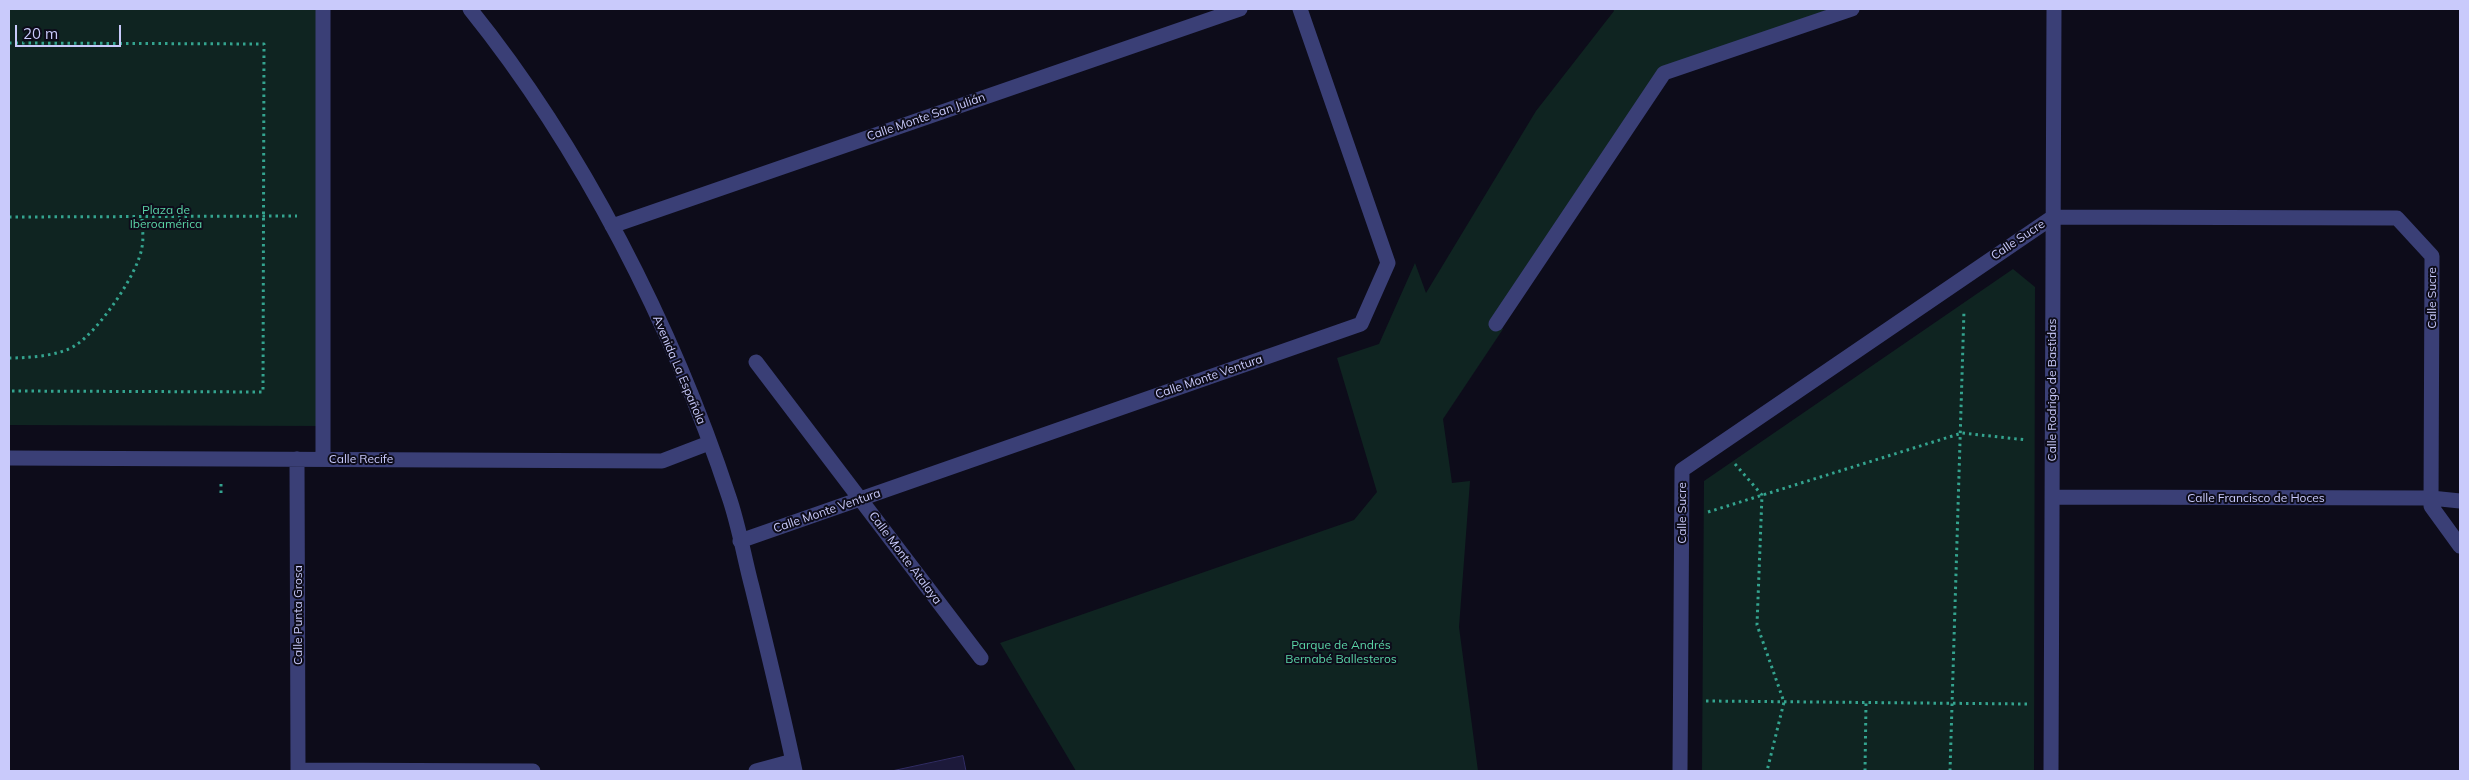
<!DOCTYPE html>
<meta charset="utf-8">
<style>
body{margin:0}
#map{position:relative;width:2469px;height:780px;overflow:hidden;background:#0d0c1a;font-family:Mulish,sans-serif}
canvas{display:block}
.frame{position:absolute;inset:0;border:10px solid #c9cafb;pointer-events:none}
.scale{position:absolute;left:15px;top:25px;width:106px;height:22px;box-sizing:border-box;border:2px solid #c9cafb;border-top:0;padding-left:6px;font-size:15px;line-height:18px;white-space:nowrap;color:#c9cafb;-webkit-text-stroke:4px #0d0c1a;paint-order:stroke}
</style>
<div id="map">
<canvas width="2469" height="780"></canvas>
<div class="frame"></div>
<div class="scale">20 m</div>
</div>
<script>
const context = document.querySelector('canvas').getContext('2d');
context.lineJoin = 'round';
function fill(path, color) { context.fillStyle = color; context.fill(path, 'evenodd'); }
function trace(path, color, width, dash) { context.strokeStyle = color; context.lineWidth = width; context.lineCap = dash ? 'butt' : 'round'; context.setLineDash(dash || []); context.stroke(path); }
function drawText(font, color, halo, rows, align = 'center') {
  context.font = font + ' Mulish,sans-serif'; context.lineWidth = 4; context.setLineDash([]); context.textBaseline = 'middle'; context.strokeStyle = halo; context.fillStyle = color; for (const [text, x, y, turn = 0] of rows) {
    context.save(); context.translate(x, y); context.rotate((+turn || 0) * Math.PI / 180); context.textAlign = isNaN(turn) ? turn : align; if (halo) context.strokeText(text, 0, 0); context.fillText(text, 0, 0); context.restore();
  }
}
fill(new Path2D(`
 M9 9H323L322 426 9 425Z
 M1613 9H1852L1664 73 1496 324 1503 329 1443 419 1452 483 1470 481 1459 627 1478 771H1076L1000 643 1354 520 1377 492 1337 358 1379 344 1415 263 1426 293 1536 111 1614 11Z
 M2013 269 2035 287 2034 771H1702L1704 481Z`), '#0f2421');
const building = new Path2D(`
 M963 756 966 771H892Z`);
fill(building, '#1c193a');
trace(building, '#312d64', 1);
trace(new Path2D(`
 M9 43 264 44 263 392 9 391
 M9 217 297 216
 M9 358C27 358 60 356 76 345 99 330 138 274 142 247 144 238 142 226 142 216
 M1735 464 1762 495 1757 625 1784 702 1767 771
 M221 493V484
 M1708 512 1962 433 2027 440
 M1706 701 2027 704
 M1865 771 1866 703
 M1950 771 1964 310`), '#34a48f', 3, [2.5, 4]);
trace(new Path2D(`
 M470 9C582 148 673 327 729 497 739 526 744 557 752 587 767 648 782 709 795 771
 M612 226 1240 9
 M1496 324 1664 73 1852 9
 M756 362 981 658
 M9 458 662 461 709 443
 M297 459 298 771
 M323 459V9
 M2052 497 2431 498 2460 501
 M740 541 1361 324 1388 263 1300 9
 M298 770 533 771
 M756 771 793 761
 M1680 771 1682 470 2053 217 2397 218 2432 256 2431 506 2460 546
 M2051 771 2054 9`), '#3a3f76', 15);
drawText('12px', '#c9cafb', '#0d0c1a', [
 ["Calle Monte San Julián",926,117,-19],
 ["Calle Sucre",2018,240,-34],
 ["Calle Sucre",2432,298,-90],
 ["Avenida La Española",679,370,67],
 ["Calle Monte Ventura",1209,377,-19],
 ["Calle Rodrigo de Bastidas",2052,390,-90],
 ["Calle Recife",361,459],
 ["Calle Francisco de Hoces",2256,498],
 ["Calle Monte Ventura",827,511,-19],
 ["Calle Sucre",1682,513,-90],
 ["Calle Monte Atalaya",905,558,53],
 ["Calle Punta Grosa",298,615,-90]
]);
drawText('12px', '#5bd5a7', '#0d0c1a', [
 ["Plaza de",166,210],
 ["Iberoamérica",166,224],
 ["Parque de Andrés",1341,645],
 ["Bernabé Ballesteros",1341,659]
]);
</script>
